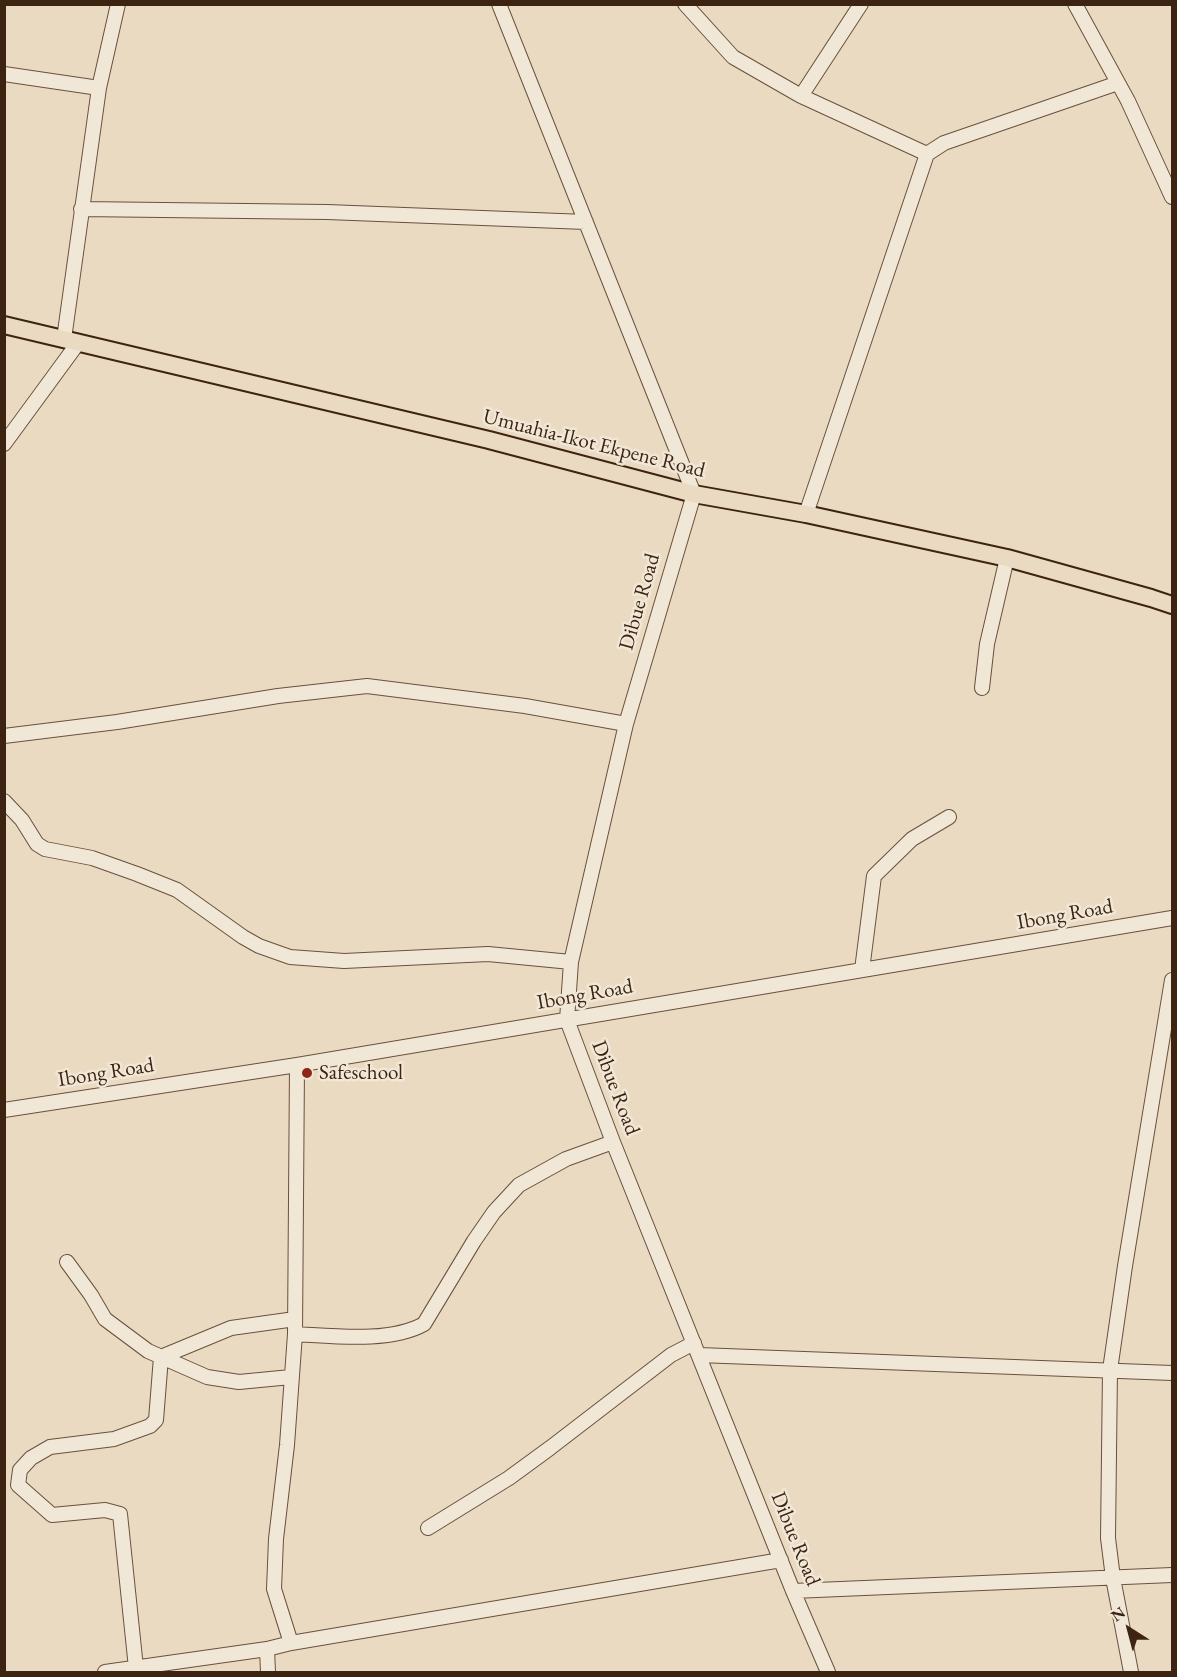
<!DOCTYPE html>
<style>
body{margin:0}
#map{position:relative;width:1177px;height:1677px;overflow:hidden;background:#eadac1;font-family:"EB Garamond",serif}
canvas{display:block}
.frame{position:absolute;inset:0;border:6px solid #3d2311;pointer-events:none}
.north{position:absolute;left:1099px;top:1599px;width:60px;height:60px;-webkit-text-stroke:4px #f1e7d7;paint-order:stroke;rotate:324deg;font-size:16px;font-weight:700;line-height:24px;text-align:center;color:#3d2311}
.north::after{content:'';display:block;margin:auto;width:21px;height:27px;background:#3d2311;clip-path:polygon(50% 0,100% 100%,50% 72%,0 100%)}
</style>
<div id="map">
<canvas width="1177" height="1677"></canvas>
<div class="frame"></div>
<div class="north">N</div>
</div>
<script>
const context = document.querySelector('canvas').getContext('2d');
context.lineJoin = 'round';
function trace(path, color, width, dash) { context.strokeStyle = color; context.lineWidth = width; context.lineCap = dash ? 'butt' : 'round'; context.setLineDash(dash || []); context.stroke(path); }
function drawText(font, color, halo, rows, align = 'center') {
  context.font = font + ' "EB Garamond",serif'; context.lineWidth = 5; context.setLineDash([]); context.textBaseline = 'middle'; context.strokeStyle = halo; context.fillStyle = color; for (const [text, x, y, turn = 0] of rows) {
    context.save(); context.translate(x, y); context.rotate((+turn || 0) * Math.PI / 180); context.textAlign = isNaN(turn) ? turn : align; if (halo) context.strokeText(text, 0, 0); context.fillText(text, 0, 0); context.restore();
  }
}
const minor = new Path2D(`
 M499 4 694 494 626 724 571 962 567 1020 613 1142 793 1591 828 1672
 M685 4 733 57 801 96 927 154
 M1075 4 1128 101 1172 197
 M4 74 99 88
 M801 96 861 4
 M81 209 327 212 586 222
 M64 339 99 88 118 4
 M4 444 78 343
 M806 514 927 154 944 143 1118 83
 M982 688 987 644 1007 558
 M4 736 117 722 278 696 367 686 525 706 626 724
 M4 801 22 820 37 844 45 849 92 858 137 874 177 890 243 937 259 946 290 957 344 961 488 954 571 962
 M862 970 874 876 912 839 949 817
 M4 1110 297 1065 1172 918
 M67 1262 91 1295 105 1319 148 1351 207 1377 239 1382 291 1377
 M295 1334C334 1336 390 1343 424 1324L474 1241 494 1212 519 1185 566 1159 613 1142
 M699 1355 1172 1373
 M428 1528 509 1478 550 1448 671 1355 694 1343
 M793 1591 1172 1575
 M291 1643 274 1589 276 1539 287 1445 295 1334 297 1065
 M267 1649 268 1672
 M136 1668 120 1514 105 1510 52 1515 18 1485 20 1470 31 1458 50 1447 114 1439 150 1426 156 1420 161 1357 231 1328 295 1319
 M105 1672 267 1649 291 1643 781 1560
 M1131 1672 1113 1578 1108 1538 1110 1370 1125 1266 1172 980`);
const major = new Path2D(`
 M4 325 489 440 694 494 806 514 1007 558 1151 598 1172 605`);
trace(minor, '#68513d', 16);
trace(major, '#3d2311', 20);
trace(minor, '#f1e7d7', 14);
trace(major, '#eadac1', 16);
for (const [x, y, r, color] of [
 [307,1073,6,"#8f2418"]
]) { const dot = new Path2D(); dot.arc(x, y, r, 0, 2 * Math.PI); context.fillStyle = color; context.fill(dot); trace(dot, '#f1e7d7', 2); }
drawText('21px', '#3d2311', '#f1e7d7', [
 ["Umuahia-Ikot Ekpene Road",594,444,14],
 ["Dibue Road",640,602,-74],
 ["Ibong Road",1065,915,-10],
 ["Ibong Road",585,995,-10],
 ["Ibong Road",106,1073,-9],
 ["Dibue Road",615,1088,69],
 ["Dibue Road",795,1539,68]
]);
drawText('21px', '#3d2311', '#f1e7d7', [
 ["Safeschool",319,1073]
], 'left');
</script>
